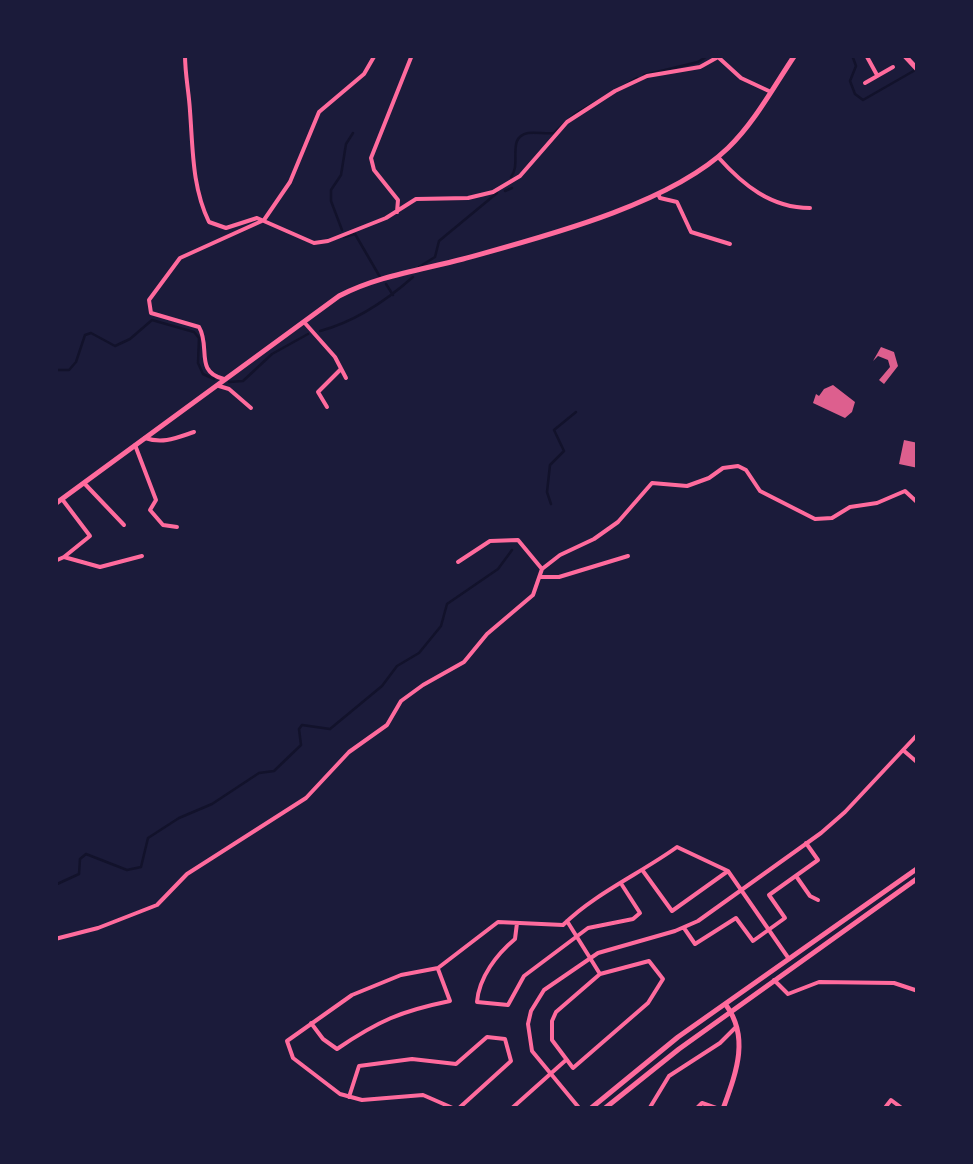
<!DOCTYPE html>
<style>
body{margin:0}
#map{position:relative;width:973px;height:1164px;overflow:hidden;background:#1b1b3a;font-family:"Noto Serif",serif}
canvas{display:block}
.frame{position:absolute;inset:0;border:58px solid #1b1b3a;pointer-events:none}
</style>
<div id="map">
<canvas width="973" height="1164"></canvas>
<div class="frame"></div>
</div>
<script>
const context = document.querySelector('canvas').getContext('2d');
context.lineJoin = 'round';
function trace(path, color, width, dash) { context.strokeStyle = color; context.lineWidth = width; context.lineCap = dash ? 'butt' : 'round'; context.setLineDash(dash || []); context.stroke(path); }
function fill(path, color) { context.fillStyle = color; context.fill(path, 'evenodd'); }
trace(new Path2D(`
 M787 55H788
 M852 55 856 66 850 81 855 94 863 100 917 69
 M644 75 698 62 709 55
 M511 177C522 164 506 137 528 133 536 132 546 134 554 133L575 114 637 78
 M505 191 512 188
 M342 230 331 201V190L341 175 346 144 353 133
 M344 237 355 234 380 277
 M419 267 435 257 439 241 497 193
 M386 284 393 295
 M320 331C354 322 387 300 413 277
 M55 370H69L76 362 85 335 91 333 115 346 130 339 152 320 194 332 199 338 198 363 203 374 214 379
 M229 382 243 381 272 354 308 334
 M551 504 547 492 550 465 564 451 554 430 576 412
 M55 885 79 874 80 859 86 854 127 870 141 867 148 838 179 818 212 804 259 773 274 771 301 745 299 729 302 725 330 729 382 686 397 666 419 653 441 626 447 604 498 569 512 550`), '#12122b', 2.5);
fill(new Path2D(`
 M881 347 894 352 898 366 884 384 879 380 890 367 888 360 878 356 873 361Z
 M833 385 855 402 852 412 845 418 813 403 816 394 819 396 824 389Z
 M904 440 918 443V468L899 464Z`), '#dd5f8e');
trace(new Path2D(`
 M185 55C185 75 189 92 190 111 193 150 192 187 209 222L226 228 257 218 314 243 328 241 386 218 416 199 468 198 493 192 520 176 567 122 615 91 647 76 700 67 718 57 741 78 771 92
 M866 55 877 75
 M865 83 893 67
 M718 157C743 185 771 208 810 208
 M658 194 660 198 677 202 691 232 730 244
 M397 212 398 200 374 170 371 158 412 55
 M304 322 335 357 346 378
 M224 379C194 372 211 347 199 327L151 313 149 300 180 258 264 220 290 182 319 112 364 74 375 55
 M219 386 229 389 251 408
 M327 407 318 392 341 369
 M145 438C163 444 176 438 194 432
 M135 445 156 500 150 510 163 525 177 527
 M84 483 124 525
 M62 499 90 536 64 557
 M55 561 64 557 100 567 142 556
 M458 562 490 541 518 540 542 569
 M540 577H559L628 556
 M903 750 918 763
 M643 871 672 911 728 871
 M796 876 810 896 818 900
 M567 921 600 974
 M517 923 515 939C497 954 479 977 477 1002L508 1005 524 976 588 928 633 919 640 913 622 885
 M684 928 695 944 736 918 753 941 785 918 769 895 818 860 806 843
 M55 939 98 928 157 905 187 874 306 798 349 752 387 725 401 701 423 685 464 662 487 634 533 595 542 569 560 555 594 539 618 522 652 483 687 486 709 478 723 468 738 466 746 470 760 491 815 519 832 518 850 507 877 503 905 491 918 503
 M649 961 663 979 648 1003 573 1068 552 1040V1021L556 1012 600 974Z
 M774 980 788 994 819 982 894 983 918 991
 M311 1023 323 1039 337 1049C378 1021 401 1011 450 1001L438 969
 M349 1097 359 1066 412 1059 456 1064 487 1037 505 1039 511 1061 458 1109
 M455 1109 423 1095 362 1100 340 1094 293 1058 287 1041 352 995 401 975 438 968 498 922 563 925C594 894 641 873 677 847L728 871 789 959
 M511 1109 566 1060
 M580 1109 532 1051 528 1024 531 1011 544 990 598 953 675 931 698 921 821 833 845 812 918 734
 M649 1109 669 1076 720 1043 735 1028
 M696 1109 702 1103 719 1109
 M884 1109 891 1100 903 1109`), '#ff6b9d', 4);
trace(new Path2D(`
 M904 55 918 70
 M55 504 339 296C377 276 421 270 463 259 542 237 669 205 728 148 755 122 774 86 795 55
 M723 1109C736 1073 750 1038 726 1005`), '#ff6b9d', 5);
trace(new Path2D(`
 M590 1109 678 1037 918 868
 M604 1109 679 1049 918 878`), '#ff6b9d', 5);
</script>
